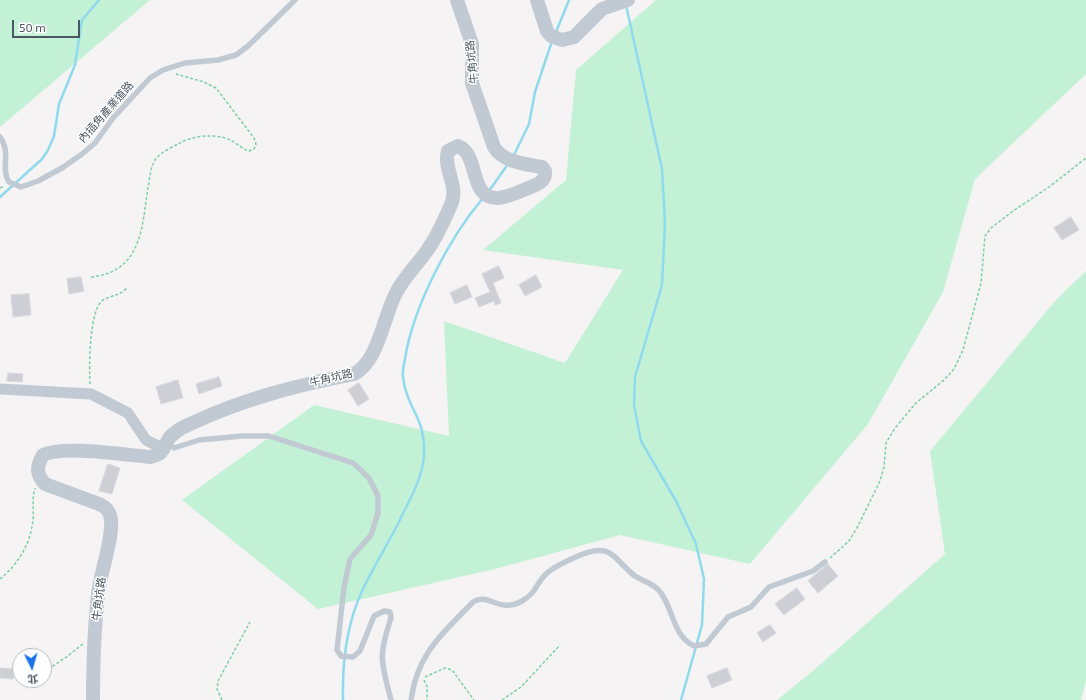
<!DOCTYPE html>
<meta charset="utf-8">
<style>
body{margin:0}
#map{position:relative;width:1086px;height:700px;overflow:hidden;background:#f5f3f3;font-family:"Exo 2","Noto Sans TC",sans-serif}
canvas{display:block}
.north{position:absolute;left:12px;top:648px;width:40px;height:40px;box-sizing:border-box;background:#fff;border:1px solid #b7bbc0;border-radius:50%;rotate:175deg;font-size:11px;font-weight:700;line-height:16px;text-align:center;color:#4a5661}
.north::after{content:'';display:block;margin:auto;width:14px;height:18px;background:#1a73e8;clip-path:polygon(50% 0,100% 100%,50% 72%,0 100%)}
.scale{position:absolute;left:12px;top:20px;width:68px;height:18px;box-sizing:border-box;border:2px solid #4a5661;border-top:0;padding-left:5px;font-size:12px;line-height:14px;white-space:nowrap;color:#4a5661;-webkit-text-stroke:3px #fff;paint-order:stroke}
</style>
<div id="map">
<canvas width="1086" height="700"></canvas>
<div class="north">北</div>
<div class="scale">50 m</div>
</div>
<script>
const context = document.querySelector('canvas').getContext('2d');
context.lineJoin = 'round';
function fill(path, color) { context.fillStyle = color; context.fill(path, 'evenodd'); }
function trace(path, color, width, dash) { context.strokeStyle = color; context.lineWidth = width; context.lineCap = dash ? 'butt' : 'round'; context.setLineDash(dash || []); context.stroke(path); }
function drawText(font, color, halo, rows, align = 'center') {
  context.font = font + ' "Exo 2","Noto Sans TC",sans-serif'; context.lineWidth = 3; context.setLineDash([]); context.textBaseline = 'middle'; context.strokeStyle = halo; context.fillStyle = color; for (const [text, x, y, turn = 0] of rows) {
    context.save(); context.translate(x, y); context.rotate((+turn || 0) * Math.PI / 180); context.textAlign = isNaN(turn) ? turn : align; if (halo) context.strokeText(text, 0, 0); context.fillText(text, 0, 0); context.restore();
  }
}
fill(new Path2D(`
 M0 0H150L0 127Z
 M656 0H1086V74L975 179 943 292 868 424 750 564 620 535 495 569 318 609 182 500 314 405 449 436 444 321 565 363 623 270 483 250 566 180 576 70Z
 M1086 271V681L1081 700H777L814 670 945 554 930 451 1056 300Z`), '#c3f1d5');
trace(new Path2D(`
 M626 5 662 169 665 223 662 285 635 377 634 405 641 441 676 501 696 544 704 579 702 625 681 700
 M556 32 569 0
 M513 157 529 124 535 92 552 41
 M489 191 508 164
 M0 197 42 159 48 150 54 136 59 104 75 65 82 20 99 0
 M343 700C342 662 346 626 362 591 373 568 387 545 399 522 406 506 417 489 421 472 426 456 425 435 418 419 411 404 405 394 403 377 402 371 404 365 405 359 413 307 449 238 483 198`), '#90daee', 2.5);
const building = new Path2D(`
 M1071 217 1079 230 1062 240 1054 228Z
 M499 266 504 278 493 283 501 303 495 305 494 301 479 307 475 298 490 292 482 274Z
 M536 275 542 287 525 296 519 285Z
 M81 277 84 291 69 294 67 279Z
 M467 285 472 297 455 304 450 293Z
 M29 294 31 315 13 317 11 295Z
 M8 373 23 374 22 382 7 381Z
 M219 377 222 386 199 394 196 384Z
 M178 380 183 398 161 404 156 387Z
 M359 383 369 399 358 406 348 390Z
 M108 464 120 468 112 494 99 491Z
 M828 564 838 576 818 593 808 581Z
 M797 588 805 599 784 615 775 604Z
 M770 625 776 633 763 642 757 633Z
 M0 668 14 669 13 679 0 678Z
 M727 668 732 680 712 688 707 676Z`);
fill(building, '#cdcfd5');
trace(building, '#d7d9de', 1);
trace(new Path2D(`
 M0 188 4 186
 M91 277C142 272 142 227 148 187 150 178 150 168 155 160 161 152 172 147 180 143 192 136 212 134 225 138 234 140 240 148 249 151L254 149 256 144 254 138 216 88 204 82 176 74
 M90 384C89 368 89 309 103 300 112 295 119 296 127 288
 M830 558 849 541 858 526 880 481 884 467 886 443 895 428 916 403 944 380 954 369 963 350 981 283 985 236 991 228 1013 211 1049 187 1086 158
 M0 579C16 566 29 547 32 526 35 513 31 501 35 488
 M44 672 65 658 83 644
 M425 677 445 668 452 670 474 700
 M424 680 427 686V700
 M222 700 217 689 218 681 250 622
 M502 700 521 687 560 645`), '#7ad0a6', 1.5, [3, 2]);
trace(new Path2D(`
 M0 137C12 154 0 168 9 182L21 187 38 181 62 168 82 154 95 143 113 118 150 78 163 70 185 63 218 60 236 55 248 46 295 0
 M167 442 174 448 199 440 242 436H269L353 463 369 478 378 496V513L371 535 350 559 344 587 337 650 341 656 353 657 360 651 374 616 384 611 390 612 391 618C378 657 381 661 391 700
 M411 700C417 654 442 634 473 602 489 592 498 614 522 601 536 593 535 586 544 576 552 567 567 561 578 556 612 541 613 559 635 576 644 582 654 583 661 593 673 609 673 636 694 646L706 644 728 617 751 607 769 587 813 571 825 562`), '#c1cad2', 5.5);
trace(new Path2D(`
 M0 389 91 394 128 413 146 440 164 449`), '#c1cad2', 11);
trace(new Path2D(`
 M537 0 547 31 551 36 562 40 574 37 602 9 628 0
 M93 700C93 665 94 630 98 595 100 573 113 540 111 520 110 511 106 507 99 504L45 484C36 474 36 467 43 455 64 445 124 455 150 457 166 454 162 447 170 437 175 432 181 428 188 425 243 399 294 386 354 374 379 361 383 317 396 293 403 279 414 268 423 256 435 241 445 219 452 202 458 185 443 168 448 151L458 146C480 154 468 199 498 198 510 197 523 190 533 186 541 183 546 179 545 171L542 167C525 164 503 162 494 147L472 83V44L457 0`), '#c1cad2', 14);
drawText('11px', '#4a5661', '#fff', [
 ["牛角坑路",472,62,-96],
 ["內插角產業道路",106,112,-49],
 ["牛角坑路",331,378,-13],
 ["牛角坑路",99,599,-83]
]);
</script>
